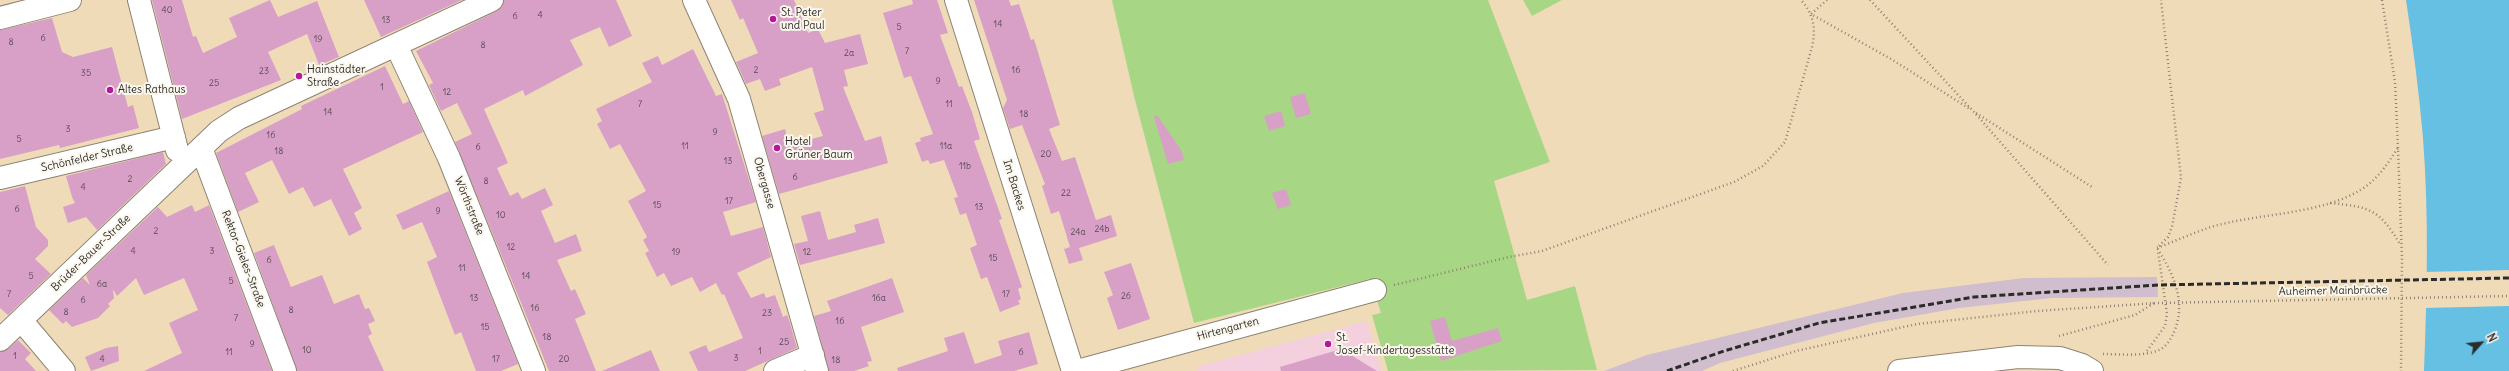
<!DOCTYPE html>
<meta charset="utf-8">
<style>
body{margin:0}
#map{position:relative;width:2509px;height:371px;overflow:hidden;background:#f0dbb9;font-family:Delius,sans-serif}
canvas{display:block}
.north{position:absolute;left:2461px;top:323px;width:40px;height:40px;-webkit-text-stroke:3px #fbf7ec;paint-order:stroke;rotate:63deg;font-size:11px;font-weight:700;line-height:16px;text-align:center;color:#2b2b2b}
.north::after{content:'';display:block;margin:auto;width:14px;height:18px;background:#2b2b2b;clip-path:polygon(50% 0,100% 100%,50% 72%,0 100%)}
</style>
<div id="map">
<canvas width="2509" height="371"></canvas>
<div class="north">N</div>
</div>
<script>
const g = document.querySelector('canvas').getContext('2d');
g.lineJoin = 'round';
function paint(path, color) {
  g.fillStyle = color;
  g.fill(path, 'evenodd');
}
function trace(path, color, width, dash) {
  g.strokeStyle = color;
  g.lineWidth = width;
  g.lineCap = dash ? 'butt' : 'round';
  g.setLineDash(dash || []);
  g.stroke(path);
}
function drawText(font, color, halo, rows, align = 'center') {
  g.font = font + ' Delius,sans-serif';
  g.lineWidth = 4;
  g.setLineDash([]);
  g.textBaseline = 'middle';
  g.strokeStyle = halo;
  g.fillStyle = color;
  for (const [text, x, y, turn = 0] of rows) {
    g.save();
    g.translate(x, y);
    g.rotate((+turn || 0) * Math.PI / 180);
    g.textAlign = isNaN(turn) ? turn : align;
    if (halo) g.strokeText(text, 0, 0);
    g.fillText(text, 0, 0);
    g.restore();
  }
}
paint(new Path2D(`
 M1367,321l15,50h-184l-2,-4z`), '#f4cfdd');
paint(new Path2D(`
 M2157,277l1,20 -106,1 -93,10 -85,15 -154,40 -18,8h-98l43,-16 256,-62 121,-15z`), '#d0bdcd');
paint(new Path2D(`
 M1112,0h376l62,162 -56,19 33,119 48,-14 22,84 -209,1 -16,-56 9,-2 -11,-34 -176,44 -60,-227z
 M1523,0h39l-30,16z`), '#a7d785');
paint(new Path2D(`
 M2406,0h103v371h-85c3,-77 5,-156 -1,-233 -4,-46 -10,-92 -17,-138z`), '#65c0e3');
paint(new Path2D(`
 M2509,270v36l-85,2v-36z`), '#f0dbb9');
paint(new Path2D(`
 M152,0h30l11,37 3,-1 7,17 34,-16 -8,-19 41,-18 8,17 39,-16 22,56 -20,8 -12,-31 -39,18 13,28 -99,39z
 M364,0h98l-81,37z
 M504,0h112l16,36 -23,11 -9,-20 -30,13 13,25 -58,31 -2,-6 -39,19 24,54 -11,5 13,28 8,-4 4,7 23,-11 8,17 -12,6 14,32 21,-9 6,17 -25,9 14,31 4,-2 11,25 -11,5 21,52h-47l-94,-229 17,-8 -15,-31 -16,8 -12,-26 4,-2 -17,-32 81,-40 5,-4z
 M731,0h63l14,33 10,-4 7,14 35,-9 8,30 -24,6 4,16 -5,1 22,54 16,-5 7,27 -109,31 -17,-58 23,-7 4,16 34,-9 -9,-23 10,-3 -12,-43 -33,12 2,6 -16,6 -5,-12 -14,5 -10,-22 22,-9 -15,-35 -3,2z
 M912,0h25l11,33 -8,2 19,52 3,-1 10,26 8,27 -6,2 28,78 -3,1 23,67 -4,2 3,10 -3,2 2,3 -20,8 -13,-35 -6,2 -11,-31 7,-3 -11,-32 -6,2 -6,-17 4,-1 -14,-37 -14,4 -2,-4 -6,2 -7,-19 6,-2 -1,-3 13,-4 -22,-58 -7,2 -21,-65 30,-9z
 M974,0h35l2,6 8,-2 12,36 3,-1 26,86 -11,4 13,32 13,-4 21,63 15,-5 6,21 -38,12 4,12 -14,4 -5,-15 6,-2 -11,-36 -8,3 -9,-28 3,-2 -23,-59 -12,4 -7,-21 4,-8z
 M52,18l10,34 11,5 39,-10 16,60 5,-2 6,23 -79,20 -1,-3 -59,14v-129z
 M693,49l23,47 6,-2 34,108 -33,10 8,24 32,-9 8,30 -34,16 14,25 13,-5 2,5 9,-3 8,22 4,-2 3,8 7,25 -52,23h-47l-9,-19 17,-7 3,7 34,-14 -19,-44 -2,1 -6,-12 -16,9 -8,-15 -21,9 -7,-13 -7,4 -12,-24 4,-2 -6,-11 4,-3 -19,-36 18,-10 -26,-47 -10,5 -13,-25 5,-3 -6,-12 56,-27 -10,-19 16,-7 4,9z
 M385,66l18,38 6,-3 14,31 -80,37 19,39 -8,5 8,16 -13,7 -18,-37 -17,8 -11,-20 -14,7 -17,-34 -27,13 14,29 -21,10 -22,-59 86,-44 -1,-3z
 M1305,93l6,21 -15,4 -6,-21z
 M1281,111l4,15 -16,5 -5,-15z
 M1157,115l24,35 3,10 -16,4 -14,-47z
 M163,152l3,12 -69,66 -11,-13 -18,6 -5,-16 12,-4 -3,-6 -6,-21z
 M25,186l11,41 12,13v6l-13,13 16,15 -43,41 -8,-7v-116z
 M1286,189l5,16 -13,4 -6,-16z
 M449,191l69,173 -17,7h-25l-15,-39 -6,3 -28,-73 10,-5 -15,-35 -19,8 -7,-15z
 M192,205l3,7 14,-7 63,166h-128l38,-18 -13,-30 29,-13 -14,-32 -40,17 -8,-17 -19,18 -4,-7 1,9 -6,6 2,2 -12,12 -26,9 -6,-6 -3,3 -14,-14 34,-32 7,7 -4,-10 72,-68 9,10z
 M820,211l8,29 28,-8 -2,-7 24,-7 7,25 -85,22 -6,-21 14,-3 -7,-25z
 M274,245l17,42 31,-12 12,29 25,-10 6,15 4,-1 6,13 -7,3 4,10 -4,2 16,35h-87l-43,-118z
 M1131,263l19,56 -32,11 -11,-32 6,-3 -9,-23z
 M892,278l12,34 -43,15 11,34 -5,1 2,4 -15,5h-25l-15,-55 17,-5 -4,-10z
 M1445,317l7,24 46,-13 4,13 -61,20 -11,-40z
 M964,332l11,32 27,-9 -4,-14 31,-9 9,32 -24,7h-116l-1,-3 51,-17 -4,-13z
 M18,340l13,13 -6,6 11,12h-36v-19l8,-3z
 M118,346l1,15 -28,10 -6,-14 21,-9z
 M1341,349l36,22h-96l-1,-4z
 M651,350l9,21h-58z`), '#d8a0c6');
const minor = new Path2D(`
 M139,0l38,150
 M694,0l45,99 78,272
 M956,0l117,371
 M0,18l70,-18
 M396,45l53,113 85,213
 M201,148l84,223
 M0,178l174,-41
 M21,320l43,51
 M0,340l219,-209 20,-13 253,-118
 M775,371l38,-16
 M1077,371l298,-81
 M1899,371l119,-14 42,1 22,7 10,6`);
trace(minor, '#8e8372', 24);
trace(new Path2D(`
 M1827,0l-16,14 80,45 79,50
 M1870,0l104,112 134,153
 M2382,0l13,82 3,66 4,110 -1,113
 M1976,113l116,74
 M2330,203c40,4 49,6 70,41
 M2159,246l9,-9 4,-10 9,-49 -20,-178
 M2157,248c18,-7 36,-15 54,-21 47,-14 110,-12 151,-38 17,-11 25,-25 36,-41
 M1394,285l115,-28 33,-6 192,-69 29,-16 22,-24 27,-95c4,-17 2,-33 -11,-47
 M2059,336l76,-21 19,-12
 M2147,351l18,-25 2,-12 -9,-63
 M2103,354c17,0 40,3 56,-4 7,-3 12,-11 15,-18 13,-30 -1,-59 -17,-84
 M1733,371l63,-20 121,-27 120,-13 121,-8`), '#8e8372', 2.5, [1, 3]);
trace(minor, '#fff', 22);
trace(new Path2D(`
 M1667,371l57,-20 95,-28 155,-26 184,-12 351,-7`), '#2b2b2b', 3, [6, 3]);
trace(new Path2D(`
 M2158,303l351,-7`), '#8e8372', 2.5, [1, 3]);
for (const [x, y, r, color] of [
 [773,19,4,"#b5179e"],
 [299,76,4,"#b5179e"],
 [110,90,4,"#b5179e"],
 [777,148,4,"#b5179e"],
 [1328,344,4,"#b5179e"]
]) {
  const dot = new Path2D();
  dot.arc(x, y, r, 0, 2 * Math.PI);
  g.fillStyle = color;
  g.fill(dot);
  trace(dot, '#fbf7ec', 1.5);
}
drawText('9px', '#564852', null, [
 ["40",167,10],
 ["4",540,15],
 ["6",515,16],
 ["13",386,20],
 ["14",998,24],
 ["5",899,27],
 ["6",43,38],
 ["19",318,39],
 ["8",11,42],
 ["8",483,45],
 ["7",907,51],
 ["2a",849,53],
 ["2",756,70],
 ["16",1016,70],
 ["23",264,71],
 ["35",86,73],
 ["9",938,81],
 ["25",214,83],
 ["1",382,87],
 ["12",447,92],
 ["7",640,104],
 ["11",949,104],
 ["14",328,112],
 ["18",1024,114],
 ["3",68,129],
 ["9",715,132],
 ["16",271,135],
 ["5",19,139],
 ["11",685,146],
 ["11a",946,146],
 ["6",478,147],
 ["18",279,151],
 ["20",1046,154],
 ["13",728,161],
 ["11b",965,166],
 ["6",795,177],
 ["2",130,179],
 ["8",486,181],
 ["4",83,187],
 ["22",1066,193],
 ["17",729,201],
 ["15",657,205],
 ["13",979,207],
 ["6",17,209],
 ["9",438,211],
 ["10",501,215],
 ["24b",1102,229],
 ["2",156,231],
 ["24a",1078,232],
 ["12",511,247],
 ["4",133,251],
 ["3",212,251],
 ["19",676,252],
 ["12",807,252],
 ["15",993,258],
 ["6",269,260],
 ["11",462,268],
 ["5",31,276],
 ["14",526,276],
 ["5",231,281],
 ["6a",102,284],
 ["7",9,294],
 ["17",1006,294],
 ["26",1126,296],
 ["13",474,298],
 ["16a",879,298],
 ["6",83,300],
 ["16",535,308],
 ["8",291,310],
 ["8",66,312],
 ["23",767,313],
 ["7",236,318],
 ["16",840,321],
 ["15",485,327],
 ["18",547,337],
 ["25",784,342],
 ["9",252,344],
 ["10",307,350],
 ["1",760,351],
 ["11",229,352],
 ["6",1021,352],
 ["1",15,356],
 ["3",736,358],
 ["4",102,359],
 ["17",496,359],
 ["20",564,359],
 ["18",836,360]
]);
drawText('11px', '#2b2b2b', '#fbf7ec', [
 ["St. Peter",781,13],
 ["und Paul",781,26],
 ["Hainstädter",307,70],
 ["Straße",307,83],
 ["Altes Rathaus",118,90],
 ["Hotel",785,142],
 ["Grüner Baum",785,155],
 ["St.",1336,338],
 ["Josef-Kindertagesstätte",1336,351]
], 'left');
drawText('11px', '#2b2b2b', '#fbf7ec', [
 ["Schönfelder Straße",87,158,-13],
 ["Obergasse",764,183,74],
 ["Im Backes",1014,185,73],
 ["Wörthstraße",469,206,68],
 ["Brüder-Bauer-Straße",91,253,-44],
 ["Rektor-Gieles-Straße",243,259,69],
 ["Auheimer Mainbrücke",2333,291,-1],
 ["Hirtengarten",1228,329,-15]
]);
</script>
